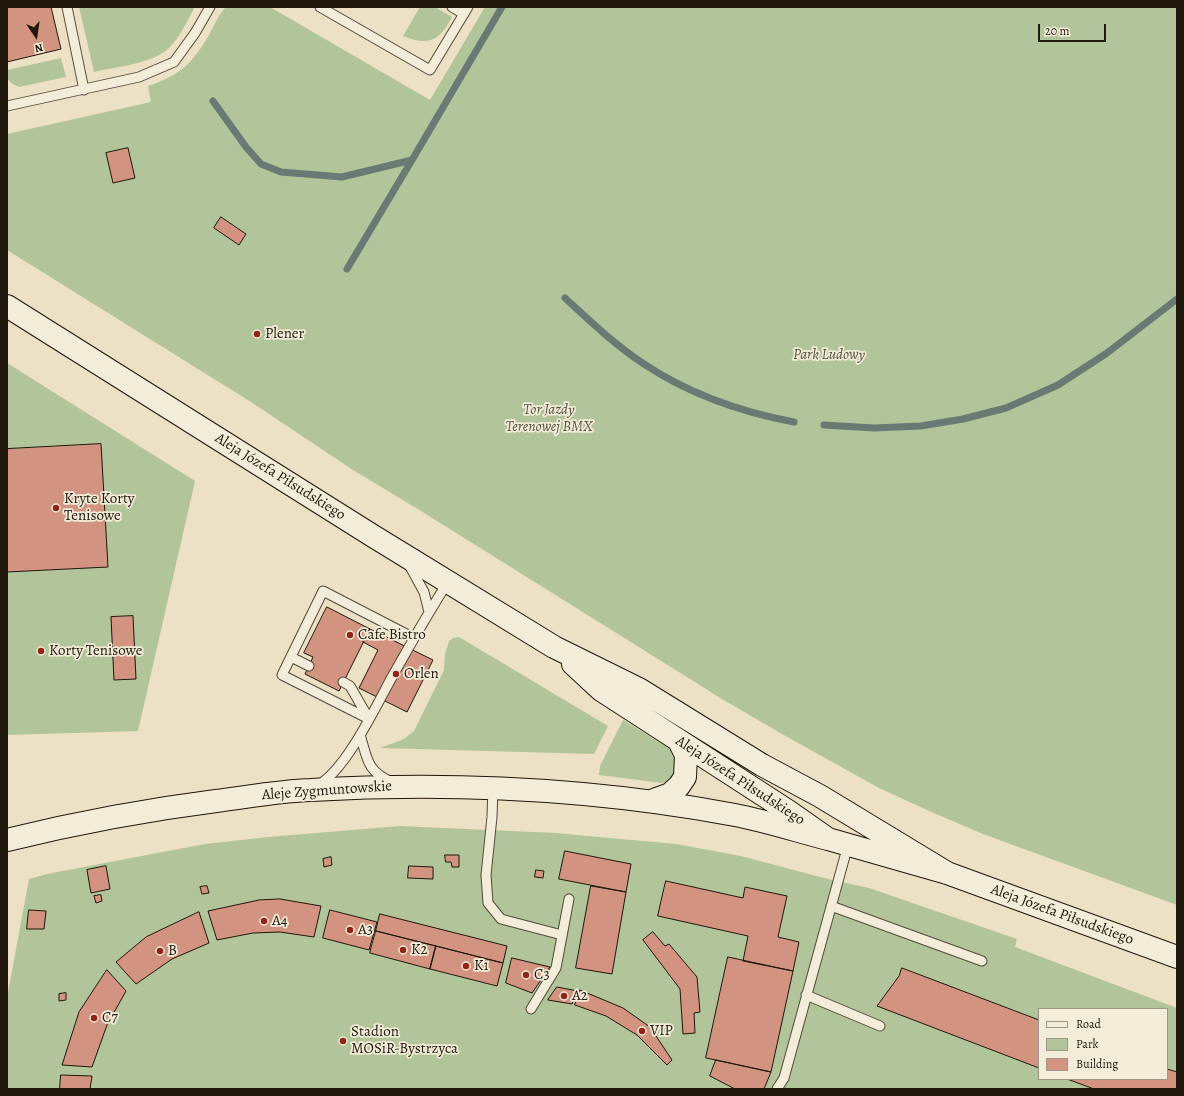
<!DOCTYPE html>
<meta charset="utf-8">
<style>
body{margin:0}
#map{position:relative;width:1184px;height:1096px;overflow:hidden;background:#ece1c4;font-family:Alegreya,serif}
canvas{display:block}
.frame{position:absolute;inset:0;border:8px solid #1f160c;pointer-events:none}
.legend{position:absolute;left:1038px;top:1008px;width:130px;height:72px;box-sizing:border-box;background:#f3ecd9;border:1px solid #9e9687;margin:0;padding:5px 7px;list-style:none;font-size:12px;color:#1f160c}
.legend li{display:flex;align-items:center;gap:8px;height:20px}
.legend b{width:20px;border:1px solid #9e9687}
.north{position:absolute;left:16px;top:16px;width:40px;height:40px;-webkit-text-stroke:3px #f3ecd9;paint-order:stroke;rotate:167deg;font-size:11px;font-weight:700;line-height:16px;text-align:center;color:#1f160c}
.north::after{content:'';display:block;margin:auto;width:14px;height:18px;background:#1f160c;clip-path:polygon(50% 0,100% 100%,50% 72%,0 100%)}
.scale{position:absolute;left:1038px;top:24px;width:68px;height:18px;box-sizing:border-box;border:2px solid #1f160c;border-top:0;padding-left:5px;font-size:12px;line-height:14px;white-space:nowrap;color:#1f160c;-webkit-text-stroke:3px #f3ecd9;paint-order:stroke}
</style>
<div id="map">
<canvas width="1184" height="1096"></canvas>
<div class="frame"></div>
<ul class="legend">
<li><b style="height:5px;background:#f3ecd9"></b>Road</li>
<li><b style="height:11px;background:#b2c499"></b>Park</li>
<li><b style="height:11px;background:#d39381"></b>Building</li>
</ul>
<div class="north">N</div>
<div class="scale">20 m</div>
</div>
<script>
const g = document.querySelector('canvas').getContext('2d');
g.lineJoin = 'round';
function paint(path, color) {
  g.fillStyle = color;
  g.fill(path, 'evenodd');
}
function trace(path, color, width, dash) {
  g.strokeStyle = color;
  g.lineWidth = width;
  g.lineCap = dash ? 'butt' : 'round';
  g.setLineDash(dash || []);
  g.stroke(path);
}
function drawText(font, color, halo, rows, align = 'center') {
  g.font = font + ' Alegreya,serif';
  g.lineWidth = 3.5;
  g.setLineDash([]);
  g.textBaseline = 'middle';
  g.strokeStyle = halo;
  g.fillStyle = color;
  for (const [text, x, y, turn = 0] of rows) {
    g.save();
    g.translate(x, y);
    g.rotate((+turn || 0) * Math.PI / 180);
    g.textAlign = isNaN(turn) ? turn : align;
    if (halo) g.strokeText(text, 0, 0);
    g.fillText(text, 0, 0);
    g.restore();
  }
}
paint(new Path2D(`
 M79,7h116c-8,14 -15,31 -27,42 -17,15 -53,18 -74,23z
 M226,7h44l160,93 55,-93h692v898l-194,-71 -56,-24 -48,-22 -97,-54 -60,-35 -301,-188 -68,-41 -102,-68 -244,-152v-116l144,-32 -3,-16c33,-11 45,-23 62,-53 5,-9 9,-19 16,-26z
 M420,7h15l17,10c-12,23 -23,30 -49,19z
 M61,58l5,19 -47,10 -8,-4 -4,-5v-8z
 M7,363l188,118 -57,250 -131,4z
 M459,637l149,89 -14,28 -214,-6 24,-9 10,-8 30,-61 1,-16 4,-13 4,-3z
 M623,720l49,30 3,5 3,13c-5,8 -7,13 -16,15l-63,-8 1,-9z
 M400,826l155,7 121,11 65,12 83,22 45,10 148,51 -2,8 162,61v81h-1170v-91l22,-119 18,-5 158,-30 63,-7zM1039,1009h128v70h-128z`), '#b2c499');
trace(new Path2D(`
 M213,101l33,46 15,17 20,8 61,5 70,-17 90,-153
 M347,269l65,-109
 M565,298c25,23 50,47 79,66 45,30 97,48 150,58
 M824,425l50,3 47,-2 42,-7 43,-11 52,-23 49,-32 70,-54`), '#687a73', 7);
const building = new Path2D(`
 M7,7h44l10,42 -54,13z
 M128,148l7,30 -22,5 -7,-30z
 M221,217l25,17 -7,11 -25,-17z
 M101,444l7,123 -101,5v-123z
 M327,607l43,22 -31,62 -34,-17 8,-17 -9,-4z
 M133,616l3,63 -22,1 -3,-63z
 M370,629l63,31 -26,52 -48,-24 19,-38 -15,-8z
 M565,851l66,13 -5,28 -67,-13z
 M445,855h14v12h-7l-1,-5h-5z
 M331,857l1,8 -8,2 -1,-8z
 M106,866l4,23 -19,4 -4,-23z
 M409,866l24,1v12l-25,-1z
 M536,870l8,1 -1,7 -8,-1z
 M666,881l77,17 2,-11 42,9 -9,41 21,5 -6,29 -50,-10 5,-25 -90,-20z
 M207,886l2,7 -7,1 -2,-7z
 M591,886l35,6 -14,82 -36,-6z
 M101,895l1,6 -6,2 -2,-7z
 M280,899l41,7 -7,31 -34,-5 -27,1 -36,7 -9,-29 51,-11z
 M29,910l17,1 -2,18h-17z
 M330,910l47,12 -8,28 -46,-12z
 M199,912l10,31 -37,16 -36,25 -20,-22 30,-25z
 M380,914l127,32 -4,17 -127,-32z
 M376,931l60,15 -6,23 -60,-16z
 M653,932l12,14 4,-2 28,33 3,35 -6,1 1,20 -12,1 -3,-45 -37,-49z
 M436,946l67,17 -6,23 -67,-17z
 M728,957l65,14 -22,101 -65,-14z
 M512,958l38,9 -18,26 -26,-10z
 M902,968l137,52v48l-162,-62 22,-30z
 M107,970l19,21 -19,34 -15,42 -30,-2 17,-53z
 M557,987l21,4 -6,13 -24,-4z
 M580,990l43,18 27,19 22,33 -5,5 -30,-30 -31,-19 -31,-11z
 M66,993v7l-7,1v-7z
 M716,1060l55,12 -7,17h-29l-25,-13z
 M1167,1069l10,3v17h-83l-27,-10h100z
 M61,1075l31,1 -2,13h-30z`);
paint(building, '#d39381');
trace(building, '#1f160c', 1);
const lane = new Path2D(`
 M67,7l17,83
 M320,7l110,63 38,-63
 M452,7l12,7
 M7,106l132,-29 35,-15 21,-29 15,-26
 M408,563l16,29 5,20
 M291,657l18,9
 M343,682l7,4 19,33
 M369,719l-87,-44 41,-84 91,47
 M360,735c8,24 6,36 32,47
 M318,785c28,-15 58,-79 74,-108 18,-32 36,-64 56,-95
 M493,788l-1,29 -6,58 2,28 13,16 61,16
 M831,906l151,55
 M806,995l74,31
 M531,1009l25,-41 13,-69
 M777,1089l7,-11 64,-233`);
const secondary = new Path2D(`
 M7,306l366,230 181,111 85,42 123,76 58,31 127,77
 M573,664l28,26 187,121 40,28 119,34 230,84
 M651,801l19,-7 9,-8 6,-9 1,-22 -7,-14
 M7,840c69,-17 138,-30 209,-39 32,-4 63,-10 95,-11 142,-8 284,-1 424,25 31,6 62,16 93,24`);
trace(lane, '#52493a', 11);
trace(secondary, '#1f160c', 24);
trace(lane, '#f3ecd9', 9);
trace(secondary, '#f3ecd9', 22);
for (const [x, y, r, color] of [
 [257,334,4,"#8f2418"],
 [56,508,4,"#8f2418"],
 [350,635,4,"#8f2418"],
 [41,651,4,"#8f2418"],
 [396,674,4,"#8f2418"],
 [264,921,4,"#8f2418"],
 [350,930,4,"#8f2418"],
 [403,950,4,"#8f2418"],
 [160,951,4,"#8f2418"],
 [466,966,4,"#8f2418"],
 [526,975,4,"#8f2418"],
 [564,996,4,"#8f2418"],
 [94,1018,4,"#8f2418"],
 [642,1031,4,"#8f2418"],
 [343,1041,4,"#8f2418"]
]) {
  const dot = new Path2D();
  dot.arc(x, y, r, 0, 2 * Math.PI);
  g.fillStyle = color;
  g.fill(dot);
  trace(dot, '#f3ecd9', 1.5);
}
drawText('15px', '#1f160c', '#f3ecd9', [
 ["Plener",265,334],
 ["Kryte Korty",64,499],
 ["Tenisowe",64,516],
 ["Cafe Bistro",358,635],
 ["Korty Tenisowe",49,651],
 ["Orlen",404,674],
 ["A4",272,921],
 ["A3",358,930],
 ["K2",411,950],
 ["B",168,951],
 ["K1",474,966],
 ["C3",534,975],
 ["A2",572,996],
 ["C7",102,1018],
 ["VIP",650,1031],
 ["Stadion",351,1032],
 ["MOSiR-Bystrzyca",351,1049]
], 'left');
drawText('italic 15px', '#52533d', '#f3ecd9', [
 ["Park Ludowy",829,355],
 ["Tor Jazdy",549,410],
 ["Terenowej BMX",549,427]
]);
drawText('15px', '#1f160c', '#f3ecd9', [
 ["Aleja Józefa Piłsudskiego",280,477,32],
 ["Aleja Józefa Piłsudskiego",740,781,33],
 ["Aleje Zygmuntowskie",327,791,-4],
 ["Aleja Józefa Piłsudskiego",1062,915,20]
]);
</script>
